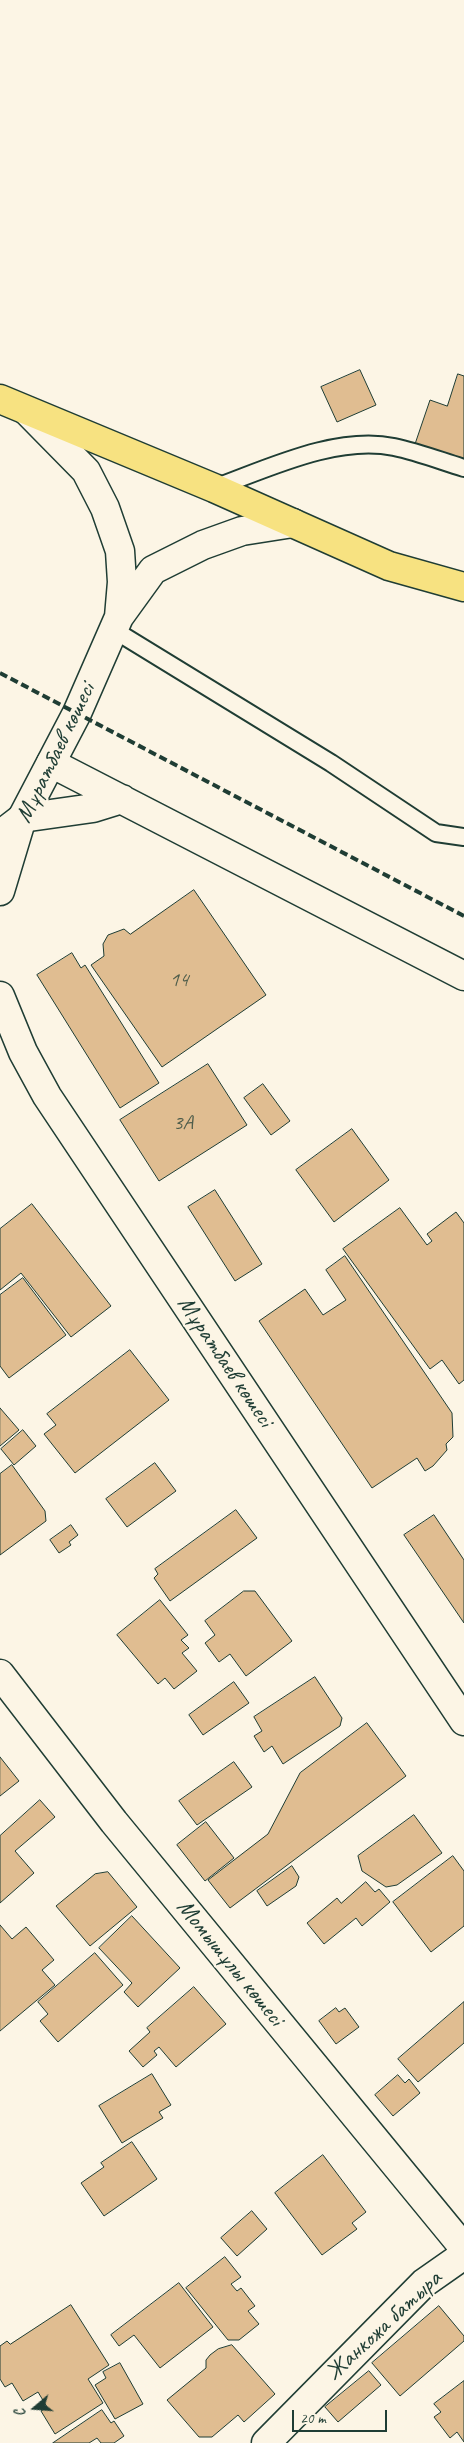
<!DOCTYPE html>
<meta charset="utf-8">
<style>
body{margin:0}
#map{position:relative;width:464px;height:2443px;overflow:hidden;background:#fcf5e5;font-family:Caveat,sans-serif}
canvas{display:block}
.north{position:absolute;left:10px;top:2383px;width:50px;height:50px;-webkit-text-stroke:4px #fcf5e5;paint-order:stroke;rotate:252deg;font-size:14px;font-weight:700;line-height:20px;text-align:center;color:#1f3d34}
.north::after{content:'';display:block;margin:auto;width:18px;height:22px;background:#1f3d34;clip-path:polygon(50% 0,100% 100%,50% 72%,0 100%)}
.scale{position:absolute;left:292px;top:2410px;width:95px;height:22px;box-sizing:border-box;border:2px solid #1f3d34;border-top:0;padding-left:6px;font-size:15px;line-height:18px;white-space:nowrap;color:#1f3d34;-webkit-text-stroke:4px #fcf5e5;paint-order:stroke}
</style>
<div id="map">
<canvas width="464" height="2443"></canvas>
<div class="north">С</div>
<div class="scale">20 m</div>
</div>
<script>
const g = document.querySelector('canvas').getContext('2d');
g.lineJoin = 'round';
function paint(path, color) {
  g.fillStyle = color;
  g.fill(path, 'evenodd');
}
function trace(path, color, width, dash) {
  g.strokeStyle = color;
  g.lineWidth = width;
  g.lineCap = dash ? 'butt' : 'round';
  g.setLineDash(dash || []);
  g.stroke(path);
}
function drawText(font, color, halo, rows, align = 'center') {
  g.font = font + ' Caveat,sans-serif';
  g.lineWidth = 4.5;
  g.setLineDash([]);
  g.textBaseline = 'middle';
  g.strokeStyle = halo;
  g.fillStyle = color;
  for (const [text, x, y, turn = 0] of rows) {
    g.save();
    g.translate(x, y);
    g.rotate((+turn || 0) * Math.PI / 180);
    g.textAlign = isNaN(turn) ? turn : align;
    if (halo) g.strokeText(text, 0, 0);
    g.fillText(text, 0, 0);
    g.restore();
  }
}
const building = new Path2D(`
 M360,370l16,35 -39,17 -16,-35z
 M458,374l6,2v88l-50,-17 16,-47 17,6z
 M194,890l72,105 -104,72 -71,-102 13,-9 -1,-12 5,-9 16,-6 6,5z
 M72,953l9,15 4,-3 74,118 -39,25 -83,-133z
 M208,1064l39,61 -88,56 -39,-61z
 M263,1084l27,37 -19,14 -27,-37z
 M352,1129l37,51 -55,42 -38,-52z
 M215,1190l47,74 -27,17 -47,-74z
 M32,1204l79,102 -40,31 -50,-64 -21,17v-61z
 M400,1208l27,37 5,-4 -5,-7 29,-22 8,11v157l-5,4 -17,-24 -12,9 -87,-120z
 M345,1256l107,157 1,24 -7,7 1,6 -14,16 -8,5 -8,-13 -45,30 -113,-167 46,-32 18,26 23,-15 -20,-30z
 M23,1278l43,57 -57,43 -9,-12v-71z
 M130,1350l39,50 -94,73 -31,-39 12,-9 -9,-11z
 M0,1408l19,22 -19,16z
 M23,1430l13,16 -22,19 -13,-16z
 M155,1463l21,28 -49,36 -21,-28z
 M12,1465l33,46 1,10 -46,34v-81z
 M236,1510l21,28 -87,63 -16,-23 4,-4 -3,-5z
 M434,1515l30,45v63l-60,-88z
 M71,1525l7,10 -9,7 2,3 -12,8 -9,-13z
 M244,1591h11l37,50 -46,35 -16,-22 -11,8 -14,-19 10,-8 -10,-14z
 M160,1600l28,35 -7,5 8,8 -7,5 15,18 -23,18 -9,-11 -7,6 -41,-49z
 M315,1677l27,41 -2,8 -57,38 -11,-18 -8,6 -10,-16 8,-5 -8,-14z
 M234,1682l15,21 -46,32 -14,-20z
 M367,1723l39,53 -176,132 -22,-28 60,-46 32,-61z
 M0,1757l19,24 -19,15z
 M234,1762l18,25 -55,38 -18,-24z
 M40,1800l15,17 -40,34 19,22 -34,30v-67z
 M414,1815l28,38 -45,32 -11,2 -24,-16 -4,-15z
 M206,1822l28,36 -29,23 -28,-36z
 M453,1856l11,15v55l-33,26 -38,-50z
 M292,1866l7,11 -3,9 -29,20 -10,-15z
 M108,1872l29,35 -47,39 -34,-40 39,-32z
 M366,1882l9,10 4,-3 11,13 -28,24 -6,-8 -32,26 -17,-21 30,-25 4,5z
 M132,1916l48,52 -42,39 -14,-15 8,-9 -33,-35z
 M0,1925l12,14 14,-12 28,33 -12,10 13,15 -55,46z
 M95,1953l28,32 -65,57 -18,-21 8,-7 -10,-12z
 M194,1987l32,37 -50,43 -17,-20 -5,4 3,4 -14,12 -14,-16 21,-19 -3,-4z
 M464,2002v41l-46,39 -20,-23z
 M336,2008l3,4 6,-4 14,19 -23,17 -17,-23z
 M152,2074l19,31 -12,7 4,6 -41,25 -23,-37z
 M398,2075l7,8 4,-4 11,14 -27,23 -18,-21z
 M132,2142l25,37 -53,37 -23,-33 23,-16 -3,-4z
 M323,2155l43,57 -14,11 5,6 -35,26 -47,-62z
 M252,2211l15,18 -30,27 -16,-18z
 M225,2257l16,20 -10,7 6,7 4,-3 14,18 -7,5 11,13 -20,16h-11l-42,-52z
 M179,2283l34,44 -53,41 -26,-33 -15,11 -8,-11z
 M71,2305l38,60 -21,14 15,24 -48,31 -14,-23 6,-4 -9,-15 -15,9 -11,-18 -7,4 -5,-8v-33l7,-5 3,3z
 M439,2306l25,30v5l-64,55 -28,-33z
 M232,2345l43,49 -31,28 -6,-7 -26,22h-13l-32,-37 39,-32v-8l4,-5 8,-6z
 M120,2363l23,41 -28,15 -20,-34 11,-7 -3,-6z
 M369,2371l12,14 -43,37 -13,-15z
 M464,2381v61l-7,-10 -7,6 -16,-21 7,-5 -7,-8z
 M102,2410l9,13 3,-2 10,15 -10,7h-13l-4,-5 -8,5h-36z`);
paint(building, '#e0bd91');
trace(building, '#1f3d34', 1);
const lane = new Path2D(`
 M214,488c53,-19 122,-53 180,-41 24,5 47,14 70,21
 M114,630l217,133 105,70 28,4`);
const street = new Path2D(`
 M51,763l413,213
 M0,835l22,-17 71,-10 29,-9
 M0,1674l114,148 350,426
 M266,2443l158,-160 40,-28`);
const secondary = new Path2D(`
 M27,411l59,60 19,37 15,43 2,31 -3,35
 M0,891l22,-73 55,-105 42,-96 34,-47 50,-25 39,-14 51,-8
 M0,996l23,56 24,44 417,625`);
const primary = new Path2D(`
 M0,399l214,89 175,78 75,21`);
trace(lane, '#1f3d34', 20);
trace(street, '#1f3d34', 31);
trace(secondary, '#1f3d34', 31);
trace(primary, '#1f3d34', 31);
trace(lane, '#fcf5e5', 16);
trace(street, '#fcf5e5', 28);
trace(secondary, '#fcf5e5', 28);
trace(primary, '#f7e281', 28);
trace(new Path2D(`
 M0,673l464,243`), '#1f3d34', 4, [8, 4]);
drawText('21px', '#4f5d4b', null, [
 ["14",179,980],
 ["3А",183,1123]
]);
drawText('24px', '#1f3d34', '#fcf5e5', [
 ["Мұратбаев көшесі",56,753,-64],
 ["Мұратбаев көшесі",225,1362,56],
 ["Момышұлы көшесі",230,1963,51],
 ["Жанкожа батыра",384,2326,-43]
]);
</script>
